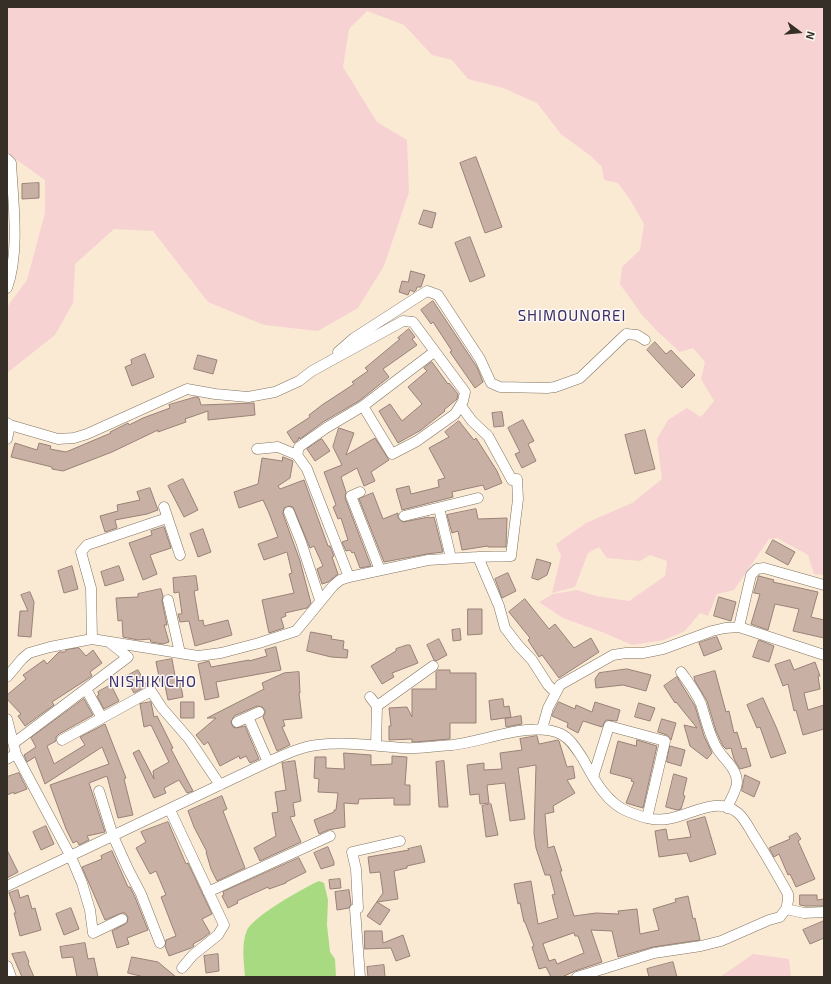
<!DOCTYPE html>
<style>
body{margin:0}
#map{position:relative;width:831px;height:984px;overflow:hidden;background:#faead4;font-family:"Exo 2",sans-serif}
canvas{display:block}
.frame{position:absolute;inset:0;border:8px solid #352f27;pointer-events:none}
.north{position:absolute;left:779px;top:12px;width:40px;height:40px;-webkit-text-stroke:3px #fdf9f5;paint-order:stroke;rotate:106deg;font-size:11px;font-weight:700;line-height:16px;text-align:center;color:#352f27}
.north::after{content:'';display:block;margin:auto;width:14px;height:18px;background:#352f27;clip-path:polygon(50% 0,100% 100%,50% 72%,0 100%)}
</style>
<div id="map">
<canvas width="831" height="984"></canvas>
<div class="frame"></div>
<div class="north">N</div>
</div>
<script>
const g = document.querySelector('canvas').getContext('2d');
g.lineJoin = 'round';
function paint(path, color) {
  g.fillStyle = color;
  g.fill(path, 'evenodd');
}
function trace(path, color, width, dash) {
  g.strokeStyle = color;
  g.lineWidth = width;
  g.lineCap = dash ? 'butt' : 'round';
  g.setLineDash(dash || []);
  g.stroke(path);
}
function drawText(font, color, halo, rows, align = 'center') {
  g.font = font + ' "Exo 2",sans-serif';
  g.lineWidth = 3;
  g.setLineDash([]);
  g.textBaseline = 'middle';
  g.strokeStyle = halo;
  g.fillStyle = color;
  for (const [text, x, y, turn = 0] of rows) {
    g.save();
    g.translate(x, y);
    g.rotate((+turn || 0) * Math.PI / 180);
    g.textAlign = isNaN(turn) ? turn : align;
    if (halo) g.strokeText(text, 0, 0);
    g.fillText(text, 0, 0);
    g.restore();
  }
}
paint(new Path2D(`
 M7,7h817v568l-10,-1 -6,-19 -31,-17 -8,1 -35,51 -17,4 -9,22 -8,-3 -15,18 -21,9 -32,5 -30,-13 -39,-14 -24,-16 14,-8 24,-4 19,6 33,5 36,-25 2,-15 -17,-6 -10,6 -33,-3 -8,-11 -11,6 -13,34 -23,6 9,-37 -5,-12 30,-21 46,-20 30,-24 -5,-40 11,-19 19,-12 14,9 13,-16 -13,-22 4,-17 -12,-14 -13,4 -22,-20 -16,-17 -22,-31 2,-17 18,-17 4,-26 -13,-23 -13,-18 -14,-3 -2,-13 -10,-10 -31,-23 -24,-31 -34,-15 -35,-9 -16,-19 -20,-5 -28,-30 -37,-14 -18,18 -6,38 34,55 30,18 2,52 -25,74 -26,42 -40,23 -54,-6 -56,-23 -55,-71 -39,-2 -39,35 -2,39 -18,32 -48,38v-66l20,-27 18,-67v-33l-38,-27z
 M753,954l36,5 2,18h-71z`), '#f7d2d2');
paint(new Path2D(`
 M319,881l5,2 4,17 -1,25 3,27 5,7 1,18h-91c-1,-15 -4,-33 2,-47 7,-14 56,-42 72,-49z`), '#a7da81');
const building = new Path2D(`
 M476,157l26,70 -17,6 -25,-70z
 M39,183v15l-17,1v-15z
 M424,210l12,3 -4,15 -13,-4z
 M470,237l15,39 -15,6 -15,-39z
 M411,271l14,4 -4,12h-4l-1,3 -2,2 -4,-2 -2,5 -9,-3 3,-11 6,1z
 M433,301l44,66 6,15 -8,6 -25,-36 2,-1 -19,-29 -2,2 -10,-14z
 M409,329l6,8 -3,2 5,6 -34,24 6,8 -30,24 -36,21 -23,17 -1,-2 -1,3 -4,3 -7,-11 23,-15 -1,-2 13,-10 32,-21 -2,-2 16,-11 -3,-3 35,-29 -2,-1z
 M655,342l11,12 5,-4 24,25 -13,13 -35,-38z
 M145,354l9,23 -22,9 -7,-19 7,-3 -1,-4z
 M198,355l19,5 -4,14 -19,-5z
 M432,362l16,22 1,-1 9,11 -1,5 -13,11 1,1 -24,19 -23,13 -19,-32 11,-7 12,17 19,-16 1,-1 -14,-17 19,-16 -3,-3z
 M196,397l3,1 2,7 53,-2 1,12 -47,5v-9l-23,8 1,3 -28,10v-2l-46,22 -49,19 -11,-2v-2l-41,-10 4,-14 22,7 2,-7 12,3 -1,3 16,3 45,-19 -1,-1 18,-9 1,2 14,-7 27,-10 -1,-3z
 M502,412l2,14 -10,1 -2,-14z
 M523,420l11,21 -6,3 8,17 -14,7 -7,-14 5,-2 -12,-24z
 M459,421l15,19 2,-2 21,33 5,12 -17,7 -2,-5 -31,7 1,5 -51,13 -6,-21 13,-3 2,8 28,-7 -1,-7 7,-2 -16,-30 20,-11 -4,-5z
 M339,428l15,5 -8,22 29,-17 14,22 -18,12 4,9 -11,5 -7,-18 -16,9 5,15 -1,6 26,68 -11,2 -6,-16 -2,1 -2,-3 -4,1 -4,-9 6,-2 -7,-22 -3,1 -5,-12 3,-2 -12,-33 18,-7 -9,-18z
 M645,430l10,39 -20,5 -10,-39z
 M322,439l8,12 -15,10 -8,-12z
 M283,457l10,4 -3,17 -12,8 2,3 24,-9 24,66h2l4,10 -2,1 6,17 -10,8 -6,2 -5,-15 6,-3 -9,-20 -4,2 -17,-41 -3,-1 -6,2 -1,6 17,47 11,42 -4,5 -22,5 1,3 -5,2 3,10 -15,5 -7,-33 32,-7 -5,-19 3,-1 -5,-21 -23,8 -6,-16 20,-7 -9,-24 -6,-13 -24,8 -5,-16 24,-8 4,-26 20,3z
 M183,479l15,31 -14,7 -16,-31z
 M150,488l8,22 -11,4 -32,6 2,8 -12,4 -5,-16 18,-5 -1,-6 23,-5 -3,-8z
 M373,493l10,26 15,-6v5l5,4 26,-5 1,1 4,-1 9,35 -16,2 -43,8 -25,-63z
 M476,509l2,10 29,-1 -1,29h-18v-1l-26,4 -4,-19 -6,2 -5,-18z
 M164,527l7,21 -21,7 7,19 -14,6 -14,-37 23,-8 -1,-4z
 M203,529l8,23 -13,5 -8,-23z
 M773,540l22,12 -7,13 -22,-12z
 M537,559l14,4 -4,12 -9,5 -6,-2z
 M72,566l6,23 -14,4 -6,-22z
 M119,566l5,14 -19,6 -4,-14z
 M508,573l8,18 -14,7 -7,-19z
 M196,576l2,14 -4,1 5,30 4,-1 1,6 24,-6 4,15 -37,11 -6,-25 -9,1 -2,-8h4l-3,-22 -5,1 -1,-15z
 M759,576l15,4 -1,2 45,10 -7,25 13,3v18l-31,-7 6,-22 -24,-5 -7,26 -17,-6 9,-30 -6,-1z
 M161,589l2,7 -1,5 5,24h-3l5,17 -6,2 -12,-2 -1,-3 -12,1 -15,-3 -1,-17 -4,1 -2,-23 22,-1v-3z
 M30,592l4,10 -3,35 -13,-1 2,-25h8l-7,-16z
 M719,597l17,5 -5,19 -17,-5z
 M525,599l24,30 6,-5 19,24 17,-10 8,14 -40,26 -17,-23 -3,2 -11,-17 2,-2 -21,-26z
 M468,609h14v25l-14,1z
 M460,629l1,11 -8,1 -1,-11z
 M311,632l21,4 -1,3 13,2 -1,8 5,1 -1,8 -16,-1 -24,-6z
 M717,637l5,12 -18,7 -5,-13z
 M439,639l8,16 -11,6 -2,-1 -7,-15z
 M759,640l15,6 -5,16 -16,-5z
 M407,645h3l8,18 -26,10 2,4 -12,7 -11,-18 25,-15v-2z
 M276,647l5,23 -65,12 3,15 -14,3 -7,-36 11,-3 2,6 38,-7v1l18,-5 -2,-6z
 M79,648l7,8 7,-6 9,13 -12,9 2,4 -40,26 2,3 -29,21 -7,-10 3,-2 -14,-15v-4l19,-16 -3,-4 21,-15 3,4 12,-12h6l1,-2z
 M172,659l4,22 4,-1 3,17 -15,3 -4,-19 -4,1 -4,-20z
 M790,660l4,10 21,-8 5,14h-2l2,13 -16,4 4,17 16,-5v24l-21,6 -7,-25 -2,1 -6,-27 -5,2 -8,-21z
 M627,669l24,6 -5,16 -23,-6 -27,3 -1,-9 4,-6z
 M138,670l9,16 -13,7 -9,-16z
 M438,670h12v3h26v50h-26v16l-35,3h-3v-3l-23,1v-14h2l-2,-18 18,-1 5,10v-28h24v-17z
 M715,671l11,41 3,-1 5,22 3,-1 5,17 4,-1 5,18 -11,3 -6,-10 -3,-11 -5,1 -3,-3 -7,-15 -9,-30 -12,-20 -1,-4z
 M299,672l1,21h-1l3,25 -19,2 2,6 -3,1 8,18 -13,6 -14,-34 2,-4v-3l-3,-3 -5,-1 -23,10 -3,6 2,5 3,1 9,-2 14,33 -9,4 -4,-7 -6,3 -1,-3 -19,10 -12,-24 -4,3 -8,-10 20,-17h-9l57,-29 -2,-6 22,-10z
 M677,677l18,29 9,30 8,17 -5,6 -17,-13 -6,-21 13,3 -21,-26 -1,1 -11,-17z
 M111,685l8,16 -15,8 -7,-13 2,-1 -1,-3z
 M763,698l14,31 9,24 -15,5 -11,-31 -3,1 -10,-23z
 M84,699l9,16 -34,19 -3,3v4l-9,5 7,18 31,-19 -5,-8 25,-13 21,54 -2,1 9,36 -15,3 -11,-42 -18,7 16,49 -18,4 2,4 -10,5 -2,-4 -4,2 -7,-14 -16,-44 59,-21 -7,-17 -57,37 -10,-27 -8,5 -3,-7 12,-8 -5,-9z
 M503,699l1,8 5,-1 2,11 -20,3 -2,-19z
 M151,702l3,15 3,-1 16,32 -2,1 22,42 -6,2 -8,-13 -15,8 2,5 -12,5 -21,-45 6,-3 15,29 -1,-8 16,-9 -18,-37 -7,2 -4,-23z
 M181,702h13v16h-13z
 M559,702l16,7 1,-4 16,7 3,-10 25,8 -3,11 -11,-1 -4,7 -19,-6 -5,12 -11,-6 1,-4 -16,-7z
 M639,703l16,5 -5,13 -15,-4z
 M521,716l1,8 -16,3 -1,-8z
 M662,719l14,4 -5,17 -4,-5 -9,-3z
 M537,736l2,8 19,-4 1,1 8,26 6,-1 2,12 -8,2 8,13 -22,13 1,6 -9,2 3,34 6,-2 8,25h-2l14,45 22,-3 23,1 -1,-3 19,-2 3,25 19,-4 -6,-21 23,-7 -1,-3 13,-3 5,23 2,-1 5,22 -47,7 -35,10 -6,-26 -21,-1 11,32 -27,9 -13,6h-11l-5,-10 -7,2 -7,-22 2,-1 -9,-24h-1l-4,-19 -2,1 -4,-20 17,-3 7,43 20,-6 -6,-23 3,-1 -5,-19h-5l-9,-27 -2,-15 2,-68 -18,3 7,51 -15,2 -5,-38 -18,2 2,18 -9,1 -1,-10 -9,1 -3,-30 17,-2v7l18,-1 -2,-16 22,-3 -2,-11zM574,933l1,3h3l6,17 -27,11 -2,-5 -6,2 -6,-17z
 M637,740l20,6 -14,62 -17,-5 8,-21 -3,-1 1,-2 -22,-6 8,-32 18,5z
 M670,746l15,4 -4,16 -14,-4z
 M344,753l27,2v10l21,-1v-8l15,1 -2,28h5v20h-16v-7l-35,1 -1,5 -14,-1 1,24 -17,3 -9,4 -5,-14 20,-8v-2h2l2,-17 -20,-1 1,-13 -5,-1 1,-21h11v11l18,1z
 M295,761l6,40 -8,2 2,13 -5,1 11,25 -41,19 -6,-13 22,-12 -4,-23 6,-1 -3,-20 11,-2 -4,-27z
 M444,761l4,46h-9l-3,-45z
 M19,773l8,16 -13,5v-2l-7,3v-18z
 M674,774l13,4 -4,17 2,1 -4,13 -4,1 -11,-3z
 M745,775l15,7 -6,15 -12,-6z
 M222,796l5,13 -4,2 22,57 -28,13 -6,-12 -5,-17h1l-13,-25 -6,-16z
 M491,804l7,31 -12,2 -4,-31z
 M705,817l11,37 -26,8 -3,-9 -28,4 -4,-26 11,-2 2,11 23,-3 -4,-15z
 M168,822l18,42 2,-1 24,51 -10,5 8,14 -8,6 -9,5 1,2 -3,2 -22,8 -4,-10 1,-6 10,-4 -15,-39 5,-2 -10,-24 -6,3 -14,-26 10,-6 -5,-10z
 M46,826l8,18 -13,6 -8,-18z
 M797,833l4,6 -3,2 17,38 -19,8 -6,-13 -2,1 -9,-21 -5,3 -5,-9 21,-9 -1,-2z
 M421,846l4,16 -18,4v2l-13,3 4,28 -21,3 13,8 -10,15 -13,-9 16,-23 -3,-21 -10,1 -2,-16 41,-7 -1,-1z
 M328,847l6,15v3l-13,4 -7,-16z
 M7,850l11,22 -11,6z
 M112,851l16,36h2l5,10 13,33 -21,8 2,6 -12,4 -5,-17 15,-8 1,-6 -3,-4h-3l-17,7 -23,-53 20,-8 -1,-3z
 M299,858l7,14 -20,10v1l-17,6 -1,-2 -31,14 1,2 -10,5 -6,-12 2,-1 -1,-3z
 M340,879l1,9 -11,1 -1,-9z
 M18,890l2,8 8,-3 4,14 3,-1 6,22 -21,6 -6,-23h2l-7,-20z
 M349,890l2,14 -2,4 -12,2 -2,-18z
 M800,895h17v5l7,-1v7h-19l-5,-1z
 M71,908l8,21 -15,6 -8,-21z
 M824,921v17l-14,6 -7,-14z
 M365,931h17l1,12 20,-8 7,21 -14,5 -5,-13 -26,1z
 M85,943l3,16 6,-1 4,19h-21l-4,-20 -11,1 -2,-11z
 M25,952l4,10 -1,1 6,14h-12l-10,-23z
 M218,954l1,17 -13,2 -2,-17z
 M132,957l26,5 18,15h-32l-16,-4z
 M673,962l4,15h-28l-2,-8z
 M384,965l1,12h-17l-1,-10z`);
paint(building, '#c9b0a4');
trace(building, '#998177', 1);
const minor = new Path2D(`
 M7,159l4,4c2,38 9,89 -4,125
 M338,352l16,-14 73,-47 11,4 42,64 11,24 9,4 47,1 8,-1 25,-9 46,-44 11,1 8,5
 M461,406l11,15 16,15 24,44 5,-1 1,20 -7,57c-11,1 -22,0 -33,1
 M7,423l3,2 48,14 16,-1 13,-4 100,-45 28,5 33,3 27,-5 24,-11 13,-10 91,-50 10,1 52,70 -2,9 -8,13 -38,27 -25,13 -29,-48
 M7,439l3,-14
 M257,449l21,-2 19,8 10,14 42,108
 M297,455l2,-8 27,-19 37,-22 71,-54
 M360,492l-9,4 29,74
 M164,507l16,48
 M439,508l12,50
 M289,512l12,30 19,58
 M404,516l74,-18
 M168,600l12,53
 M739,627l85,28
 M92,639l-1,-51 -10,-36 6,-7 80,-27
 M681,672c7,10 15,20 20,32 5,15 8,32 17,46 6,9 19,19 19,32 0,8 -7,18 -10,26
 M7,677l15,-18 7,-6 21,-6 42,-8 106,17 23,-3 38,-10 37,-12 37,-45 7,-6 9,-3 79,-17 50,-3 21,49 6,22 13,17 14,15 16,25 7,7
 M86,689l16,29
 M370,697l7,9 -1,39
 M377,706l56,-40
 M248,717l20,45
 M7,719l9,35 55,103 11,26 8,27 3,23 29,-14
 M237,722l22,-10
 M542,729l6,-21 12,-23 53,-30 13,-2h17l20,-4 49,-18 13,-3 14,-1 12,-52 6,-6 7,-1 60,17
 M62,740l89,-49 11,17 27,31 31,46
 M14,743l114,-86 -19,-15
 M7,759l9,-5
 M593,777l16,-51 56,15 -18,77
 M99,791l14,45 15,33 13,25 19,49
 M170,810l54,115 -6,10 -25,20 -11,13
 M7,886l261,-124c16,-7 32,-15 49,-17 28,-4 58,1 86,3 16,1 34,-2 49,-3 30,-3 82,-25 109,-11 10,5 16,16 22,25 11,20 23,44 46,53 13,5 24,9 38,7 23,-3 49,-24 71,-6 7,6 11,15 16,23 12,19 23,38 34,58v7l-2,8 -6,8 -11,3 -48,21 -20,5 -47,7 -77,24
 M208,892l122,-56
 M786,909l18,4 20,-1
 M7,966l4,11
 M360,977l-5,-68 3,-1 -2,-39 -4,-17 48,-11`);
trace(minor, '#81735f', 11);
trace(minor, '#fff', 10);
g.letterSpacing = '1px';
drawText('15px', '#3c306c', '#fdf9f5', [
 ["SHIMOUNOREI",572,316],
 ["NISHIKICHO",153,682]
]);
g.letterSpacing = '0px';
</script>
